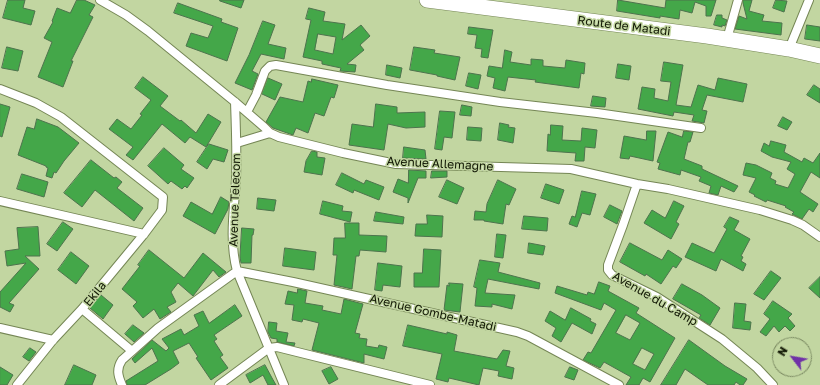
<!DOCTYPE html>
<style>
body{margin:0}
#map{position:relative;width:820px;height:385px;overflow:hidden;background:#c2d6a1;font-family:"Golos Text",sans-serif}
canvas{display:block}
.north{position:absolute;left:772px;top:337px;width:40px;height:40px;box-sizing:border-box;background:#c2d6a1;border:1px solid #7b8a62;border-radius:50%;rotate:301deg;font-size:11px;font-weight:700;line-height:16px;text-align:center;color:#111704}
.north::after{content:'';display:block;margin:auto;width:14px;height:18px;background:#6f31a7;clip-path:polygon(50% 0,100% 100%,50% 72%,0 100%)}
</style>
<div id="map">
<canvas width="820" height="385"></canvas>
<div class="north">N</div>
</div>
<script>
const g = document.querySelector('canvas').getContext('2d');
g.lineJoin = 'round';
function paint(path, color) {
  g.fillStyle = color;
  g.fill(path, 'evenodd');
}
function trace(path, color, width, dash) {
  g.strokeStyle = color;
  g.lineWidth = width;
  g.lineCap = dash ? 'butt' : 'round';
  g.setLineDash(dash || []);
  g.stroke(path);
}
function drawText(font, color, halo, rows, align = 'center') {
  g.font = font + ' "Golos Text",sans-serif';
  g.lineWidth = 3;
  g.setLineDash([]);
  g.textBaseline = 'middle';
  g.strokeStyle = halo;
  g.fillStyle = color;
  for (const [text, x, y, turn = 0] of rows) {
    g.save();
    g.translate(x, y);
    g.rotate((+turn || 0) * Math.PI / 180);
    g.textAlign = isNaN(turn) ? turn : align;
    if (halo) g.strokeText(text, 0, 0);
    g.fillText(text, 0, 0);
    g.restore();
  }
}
const building = new Path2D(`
 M8,0h17l-2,8 12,3 -4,14 -28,-7z
 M77,0h7l11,5 -6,10 4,2 -22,44h2l-10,26 -25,-10 14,-35 -8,-4 9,-16 -1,-1 5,-13 13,5z
 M220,0h24l-3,8 -21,-7z
 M618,0l47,8 1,-8h50l-5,16h-5v-10l-11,-4 -3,11 -12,-3 -1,9 -19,-3v2l-43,-7z
 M743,0h9l-3,11 15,4 -2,6 20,2 -1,12 -46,-6 4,-13 8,3 -4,-16z
 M776,0l11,1 -3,11 -11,-4z
 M178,3l44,16 -1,3 17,6 -11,33 -41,-15 5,-13 17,5 5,-12 -39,-13z
 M309,8l16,4 -2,9 22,3 -3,16 19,-15 9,11 -10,9 4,5 -17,14 9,1 -1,7 -15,-1 1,-3 -19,-4v-3l-19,-4 8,-37 -5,-1zM318,34l18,3 -3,17 -18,-4z
 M717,15h5v3l5,2 -2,6 -3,-1v2l-8,-2z
 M263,21l12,4 -7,19 18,4 -2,11 -23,-5 -9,17 6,3 -6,16 -17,-7 14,-28z
 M807,25l13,2v14l-15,-2z
 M469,27l24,3 -5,28 -7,-1 1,-8 -7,-1 2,-13 -9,-1z
 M7,47l16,4 -5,20 -16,-3z
 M414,47l21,3 -1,3 26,4 -5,23 -18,-4v-1l-27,-5z
 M505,50l7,2 -2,10 21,3v-6l12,1v6l22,2 1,-8 19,3 -1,11 -3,-1 -2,15 -44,-6 1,-2 -28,-3 -3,14 -12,-3 2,-10 -8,-2 2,-10 13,2z
 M664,62l19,3 -7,40 15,2 7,-22 17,5 3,-12 29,6 -4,18 -36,-7 -5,15 5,1 -3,12 -12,-2 2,-6 -20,-3 -1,4 -35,-7 4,-22 13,2 -1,9 14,3 3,-19 -10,-1z
 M618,64l13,2 -2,14 -13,-2z
 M387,65l15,3 -2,10 -14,-3z
 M469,73l12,2 -3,14 -12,-3z
 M143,77l25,19 -8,10 20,15 1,-1 15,13 12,-19 13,8 -15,25 -16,-10 -5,6 -23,-19 -29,36 -7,-5 7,-8 -24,-18 8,-10 14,10 11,-14 -2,-1 11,-14 -16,-12z
 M268,78l14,6 -7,16 -13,-6z
 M312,79l26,6 -4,13 -3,-1 -7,19 -9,-3 -7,20 -12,-5 -3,7 -20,-7 -7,-6 14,-25 23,5 5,-21 3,1z
 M814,85l6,4v14l-13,-8z
 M593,96l13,2 -1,9 -14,-1z
 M0,104l10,3 -8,30 -2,-1z
 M376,104l21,3v6l28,-1v15l-19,1 -18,-4 -4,26 -35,-5 3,-21 21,3z
 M462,105l10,2 -1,9 -11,-1z
 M440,111l15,1 -3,26 -8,-1 -2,13 -7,-1z
 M783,117l9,5 -5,8 -9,-4z
 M37,119l21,8 21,16 -15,18 -8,12 -2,-1 -2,6 -6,-2 2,-8 -2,-1v-1l-28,-11 9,-28 7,2z
 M500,123l9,2 -1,2 7,1 -2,15 -15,-3z
 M551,125l12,1 -1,14 19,1 1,-13 15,2 -2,18 -10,-1 -1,14h-9l1,-8 -29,-2 1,-17 2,1z
 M468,127l14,1 -1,13 -14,-1z
 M647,131h9l-3,30 -23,-5 -1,3 -9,-1 4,-22 22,4z
 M684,131l9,1 -3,10h-2l-4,17 18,7v3l36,17 -4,6 -13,-6 -3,9 -9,-2 2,-7 -12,-5 2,-4 -20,-7 -1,5 -22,-6 2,-6 -3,-1 11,-30 14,5z
 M771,141l15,4 -2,7 18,10 2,-4 9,5 7,-10v25l-9,-6 -11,20 18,12 -5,8 -4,-3 -7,10 -10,-5 2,-2 -9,-5 1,-1 -19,-6 -1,2 -12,-6 1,-1 -6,-3 7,-14 -13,-3 3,-12 10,2 16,8 -2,5 6,3 -1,3 13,4 7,-14 -8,-5 4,-7 -19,-5 -11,-6 3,-8 5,3z
 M209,144l19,6 -4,12 -11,-3 -6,10 -10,-7z
 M404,147l21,3 1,9 -23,-1z
 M164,148l20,17 -3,4 13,9 -7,10 -2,-2 -3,3 -11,-8 -3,3 -20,-18z
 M312,151l5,1v5l8,1 -3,17 -18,-3 2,-11z
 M91,160l23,18 2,-1 6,5 -5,6 26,20 -9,13 -39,-31 -13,17 -18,-14z
 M409,170l17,1v7h-8l-10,25v-5l-15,-6 5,-13 10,4z
 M432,171h15v6l-16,1z
 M342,173l22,11 2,-4 18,7 -5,13 -25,-10 -1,3 -17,-8z
 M22,174l26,8 -4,15 -27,-8z
 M447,180l17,8 -7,16 -18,-7z
 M498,180l18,9 -7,16 -3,-1 -3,20 -19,-3v-1h-10l1,-9 11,1 1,-8z
 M546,184l18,6 -5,14 -18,-6z
 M582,191l14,3 -6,21 -8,-2 -5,14 -8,-3 3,-8 3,1z
 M221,197l8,5 -1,7 -13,25 -32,-18 8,-14 21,12z
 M258,198l18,2 -2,11 -17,-2z
 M323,201l20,5 -1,5 10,1 -2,10 -30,-8z
 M674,201l10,5 -8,16 3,2 -8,15 -27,-16 8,-13 13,8z
 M610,205l12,6 -5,13 -13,-7z
 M376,212l28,5 -1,7 -29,-3z
 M427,215l16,1 -1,21 -27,-1 1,-12h11z
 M524,216l24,2 -1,13 -25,-2z
 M730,217l9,4 -5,9 16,9 -9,17 2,1 -2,4 5,3 -3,7 -22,-12 -5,12 -31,-14 7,-14 22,10 13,-24 -3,-2z
 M63,222l10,7 -16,22 -10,-7z
 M345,223h14v12l28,1 -1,16 -26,-2 -1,6h-3l-4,33 -18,-4 3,-30h-4l1,-17h11z
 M38,227l2,29h-15l14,13 -30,34 5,2 -4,7 -10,-5v-15l26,-29 -19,3 -2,-15 14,-2 -2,-21z
 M242,228l12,1 -1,6h-1l-1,28h-10l-1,-6z
 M497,234l9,1 -3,23 -8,-1z
 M529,243l16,3 -2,9 -15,-2z
 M630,243l32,17 6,-10 14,9 -6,9 -3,-2 -12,18 -15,-10 -1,2 -25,-14z
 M285,248l31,4 -2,18 -31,-4z
 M424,249l17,1 -2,37h-25v-14h8z
 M149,250l35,28 19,-25 23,19 -7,5 -6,-7 -20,26 -15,-13 -7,9 5,10 -9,5 4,5 -11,7 -6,-10 -11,9 -10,-12 4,-4 -15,-13 18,-23 -2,-1z
 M71,252l18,14 -13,18 -18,-14z
 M480,260l20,3 -2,9 42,11 -1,6 -51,-10 -3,14 30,2 -3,14 -20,-5v3l-17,-1 2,-18 -3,-1z
 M378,263l24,3 -2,21 -17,-2 -1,6 -7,-1z
 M771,271l10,7 -17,22 -10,-6z
 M820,277v21l-11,-10z
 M599,282l11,4 -2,5 31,17 -3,5 39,25 -25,44 -7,-4 -4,7h-13l5,-8 -27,-15 -4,6 -17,-8 5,-8 3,1 25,-43 -12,-7 -3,7 -46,-17 2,-7 30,9 1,-3 6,2zM626,315l14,8 -10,17 -14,-7zM642,348l12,6 -9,16 -12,-6z
 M449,283l14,1 -3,28 -16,-2 3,-25 2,1z
 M682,284l20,11 18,13 -10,17 -11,-7 2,-3 -28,-16z
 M298,289l9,2 -2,12 18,3 -1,4 19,4 3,-15 19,5 -8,29 5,1 -1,4 8,1 -1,7 12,2 1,-3 8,2 -3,12 -20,-5v9l-52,-13 7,-27 -16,-4 -1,3 -10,-2 2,-15 -9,-1 3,-13 9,2z
 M101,295l12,10 -10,14 -13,-11z
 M773,301l19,13 -4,4 7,8 -5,5 -5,-5 -6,6 -5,-6 -8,10 -6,-4 10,-13 -6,-5z
 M735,303l11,1 -2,17 7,1 -1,8 -17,-2z
 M235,305l7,11 -28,19 3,4 -3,2 9,14 -3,2 8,11 -17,12 -15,-22 2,-1 -9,-14 -16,8 6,12 -8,6 -26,16h-18l-1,-4 32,-20 -6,-13 -17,15 -3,-4 20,-19 14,11 3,-3 -7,-9 19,-10 3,6 15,-9 -5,-11 9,-4 6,12z
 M571,308l20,11 -1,2 6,3 -4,10 -20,-11 -11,19 -9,-6 4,-8 -11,-7 5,-10 15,9z
 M269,322l8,1 -1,8 12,2 -2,9 9,1 -1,3 -17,-4v-3l-6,-1 -3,-6z
 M133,325l11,8 -10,9 -9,-8z
 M408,325l39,9v-2l10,3 -3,16 43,8 6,-9 7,1 -4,15 8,2 -2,11 -14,-3 1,-5 -16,-3 -4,17 -30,-7 -1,4 -12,-3 6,-25 -39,-8z
 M689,340l36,26 22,13 -4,6h-3l-4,-3 -2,3h-26l-23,-16 -9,16h-15z
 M30,348l6,4 -7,9 -6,-4z
 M74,365l22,10 -4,10h-27z
 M265,365l7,13 4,7h-8l-5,-10 -13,8 -4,-8z
 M0,367l13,8 -6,10h-7z
 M331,367l7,12 -9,5 -7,-13z
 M570,367l8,3 -4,10 -9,-3z`);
paint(building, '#44a749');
trace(building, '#4d734d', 1);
const street = new Path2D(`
 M100,0l26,15 22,16 87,71 29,25 6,6 9,4 64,16 53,11 175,5 66,15 31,5 92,21 32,10 11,5 17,12
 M727,39l11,-39
 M789,49l20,-49
 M0,89l36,14 25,14 102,80 -1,13 -18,24 -62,75 -29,31 -36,45
 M235,102c1,26 2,51 1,77 -2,31 -7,62 1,92l47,114
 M247,112l9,-17 9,-24 5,-5 6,-1 111,20 113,17 97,11 104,15
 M237,143l33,-10
 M637,184l-14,41 -15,40v5l4,5 45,22 65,42 35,29 16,17
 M0,201l144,33
 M82,309l50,42
 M0,328l53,12
 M122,385c-4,-9 -6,-16 0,-25l36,-32 79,-57 56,11 224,50 11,4 91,49
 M219,385l50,-37 8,-1 153,38`);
const highway = new Path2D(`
 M427,0l280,36 82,13 31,7`);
trace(street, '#758655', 10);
trace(highway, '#758655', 16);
trace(street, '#fff', 8);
trace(highway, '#fff', 15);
drawText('12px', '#111704', '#c2d6a1', [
 ["Route de Matadi",624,26,7],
 ["Avenue Allemagne",440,164,3],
 ["Avenue Telecom",235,200,-88],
 ["Ekila",95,294,-51],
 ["Avenue du Camp",655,299,30],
 ["Avenue Gombe-Matadi",433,313,13]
]);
</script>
